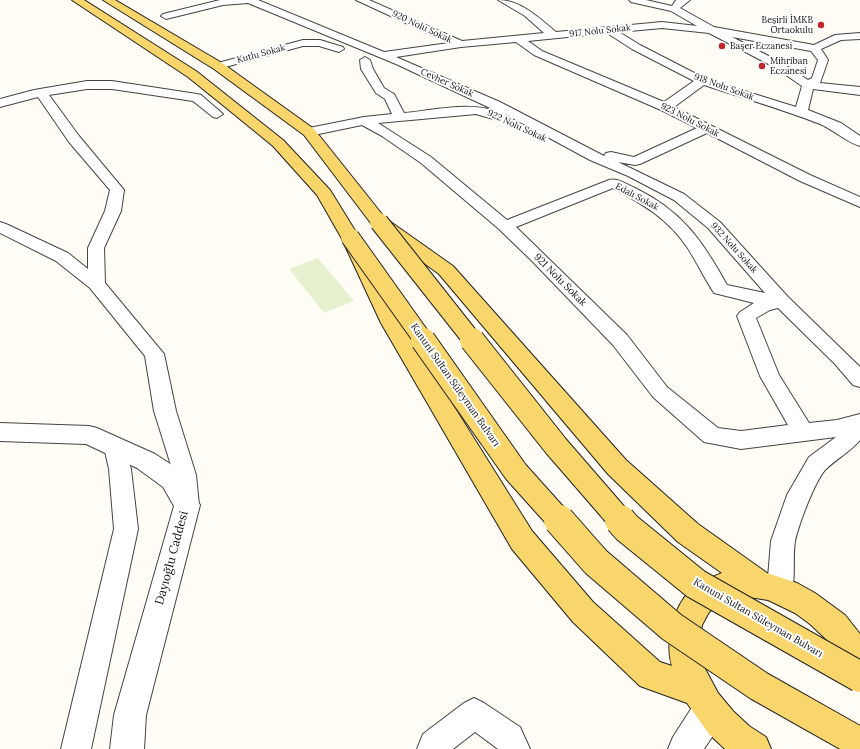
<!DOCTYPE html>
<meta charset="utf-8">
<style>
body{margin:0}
canvas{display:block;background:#fffdf5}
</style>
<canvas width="860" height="749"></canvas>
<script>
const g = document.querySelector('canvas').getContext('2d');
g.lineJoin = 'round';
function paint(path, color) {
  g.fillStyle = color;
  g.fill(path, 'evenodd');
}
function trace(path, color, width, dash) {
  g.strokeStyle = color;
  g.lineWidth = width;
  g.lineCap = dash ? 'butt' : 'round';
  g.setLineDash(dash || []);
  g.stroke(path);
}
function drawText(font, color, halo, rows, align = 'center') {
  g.font = font + ' Lora,serif';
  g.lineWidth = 4;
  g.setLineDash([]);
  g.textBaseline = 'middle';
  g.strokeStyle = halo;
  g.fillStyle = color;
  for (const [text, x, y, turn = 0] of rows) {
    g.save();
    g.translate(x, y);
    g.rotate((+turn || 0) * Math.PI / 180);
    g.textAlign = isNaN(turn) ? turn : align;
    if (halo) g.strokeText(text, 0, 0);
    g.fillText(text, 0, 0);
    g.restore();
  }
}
paint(new Path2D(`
 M318,258l36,43 -30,12 -35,-44z`), '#e6f2cf');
const minor = new Path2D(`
 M220,0h38l126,52 65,-9 -93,-43h13l93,41 82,-8 -19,-17 -27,-16c23,0 41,18 58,32l106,-10 35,4 -26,-15 -40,-9 -2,-2h17l26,6 4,-6h14l-10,8 34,19 100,18 21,-10 25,-2v6l-19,1 -20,9 7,11 -8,23 40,4v8l-47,-6 -5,21 33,13 19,13v10c-14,-4 -26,-16 -40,-22 -38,-15 -77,-26 -116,-39l-30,22 136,68 50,22v10l-60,-26 -93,-48 -67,31 -5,1 -17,-3 66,32 36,28 68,75 72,70v20l-7,-2 -18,-21 -57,-56 -8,2 -14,8 23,57 30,48 28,-3 23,-6v26c-10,12 -24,19 -35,30 -11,13 -26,54 -30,71 -3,19 2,40 -6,58l-9,4 -9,-4 -4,-9 4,-49 16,-46 22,-38 27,-20 -95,12 -37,-7 -51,-45 -40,-52 -80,-83 -34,-33 -78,-66 -39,-27 -20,-11 -53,11 -7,-4 7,-4 55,-11 28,-3 -7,-15 -9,-6 -15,-24 -1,-9 5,-3 5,3 3,9 11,19 10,6 10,19c32,-3 69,-13 99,1l-107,-50 -148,-61 -25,2 -57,14 -5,-3 2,-2zM662,28l47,5 65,34 28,19 -6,21 -90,-28 -66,-34 -21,-13zM607,33l25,16 62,32 -30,21 -122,-51 -14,-10zM732,37l79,14 7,9 -6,18 -4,2 -26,-17zM516,42l18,13 127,55 36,18 -63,29 -23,-5 -5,1 -2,3 -104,-54 -104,-45 65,-10zM476,114l24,7 4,-1 2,-3 -1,-3 85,46 38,16 46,24 34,28 57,65 -38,-8c-25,-45 -45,-74 -92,-97 -9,-4 -17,-10 -26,-8l-102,40 -76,-63 -53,-34zM613,188c30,16 55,31 74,59 10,15 17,31 27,46l40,10 -14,9 -3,4 23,60 28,49 -47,6 -23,-3 -51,-41 -40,-52 -111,-108z
 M303,40h17l23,7 1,2 -5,3 -20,-6h-16l-85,23 -6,-3 2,-2z
 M87,81h25l85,13 4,1 22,19 -6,4 -4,-1 -20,-16 -81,-12h-25l-38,6 30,41 45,54 -3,21 -17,37 1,35 59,71 12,57 20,64 3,30 -4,7 -8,3 -8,-3 -4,-7 -1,-30 -20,-64 -9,-55 -55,-68 -34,-27 -56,-28v-11l6,2 62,29 20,16v-21l17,-37 5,-21 -41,-48 -31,-45 -38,10v-8l34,-9z
 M115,438l8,3 8,28 7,60 -47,220h-30l53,-220 -5,-60 -5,-22 3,-6z
 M474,698l10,5 36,24 10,22h-32l-23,-17 -22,17h-36l6,-15 41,-31z`);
const tertiary = new Path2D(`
 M0,423l89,3 8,2 58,26 26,17 19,34 -54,210 -2,34h-34l4,-34 60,-209 -11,-19 -26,-19 -51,-24 -86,-3z
 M710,694l12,4 4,12 -4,12 -18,27h-36l5,-12 25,-39z`);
const primary = new Path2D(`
 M72,0h12l112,71 87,69 47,50 29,47 42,85 131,209 61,71 67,60 12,4c-7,-22 1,-59 18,-75 9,-9 20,-13 32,-18l-44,-31 -70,-68 -169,-200 -66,-48 -69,-91 -90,-66 -111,-69h12l107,63 92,66 71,89 68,48 173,194 72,64 69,49 30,10 18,10 30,22 15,19v45l-11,-5 -22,-34 -17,-16 -15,-11 -27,-13 -19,-3 -18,1 -8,2 -14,12 -7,13 -3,17 3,21 16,30 15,18 16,15 17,11 5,12h-46l-16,-15 -22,-31 -47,-17 -67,-64 -61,-73 -131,-226 -40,-86 -24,-42 -44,-49 -49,-40 -36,-29z`);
trace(minor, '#444', 2);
trace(tertiary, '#444', 2);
trace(primary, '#222', 2);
paint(minor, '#fff');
paint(tertiary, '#fff');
paint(primary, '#f9d66b');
const primaryBridgeFar2 = new Path2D(`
 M379,222l94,119
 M350,237l74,104`);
const primaryBridgeFar1 = new Path2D(`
 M423,340l93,132 44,49
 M472,340l84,106 65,75`);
const primaryBridge = new Path2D(`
 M559,520l37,42 76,65 87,59 101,57
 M620,520l7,8 69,56 164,93`);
trace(primaryBridgeFar2, '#222', 20, []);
trace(primaryBridgeFar1, '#222', 26, []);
trace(primaryBridge, '#222', 32, []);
trace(primaryBridgeFar2, '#f9d66b', 18);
trace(primaryBridgeFar1, '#f9d66b', 24);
trace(primaryBridge, '#f9d66b', 30);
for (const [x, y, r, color] of [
 [821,25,4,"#c4262e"],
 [722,46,4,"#c4262e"],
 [762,66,4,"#c4262e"]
]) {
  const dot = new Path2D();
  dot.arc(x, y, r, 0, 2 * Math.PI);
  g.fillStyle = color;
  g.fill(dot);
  trace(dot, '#fff', 1.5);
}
drawText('9px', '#111', '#fff', [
 ["Beşirli İMKB",813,20,"right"],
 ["Ortaokulu",813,30,"right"],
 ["Başer Eczanesi",730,46],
 ["Mihriban",770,61],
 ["Eczanesi",770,71]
], 'left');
drawText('9px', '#111', '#fff', [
 ["920 Nolu Sokak",422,27,25],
 ["917 Nolu Sokak",600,31,-6],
 ["Kutlu Sokak",261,54,-15],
 ["Cevher Sokak",447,83,24],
 ["918 Nolu Sokak",724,87,20],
 ["923 Nolu Sokak",690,120,27],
 ["922 Nolu Sokak",517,126,25],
 ["Edalı Sokak",637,197,28],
 ["932 Nolu Sokak",734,248,48]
]);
drawText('10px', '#111', '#fff', [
 ["921 Nolu Sokak",560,280,45],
 ["Kanuni Sultan Süleyman Bulvarı",455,385,55],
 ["Kanuni Sultan Süleyman Bulvarı",758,618,30]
]);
drawText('12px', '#111', '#fff', [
 ["Dayıoğlu Caddesi",172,558,-75]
]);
</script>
